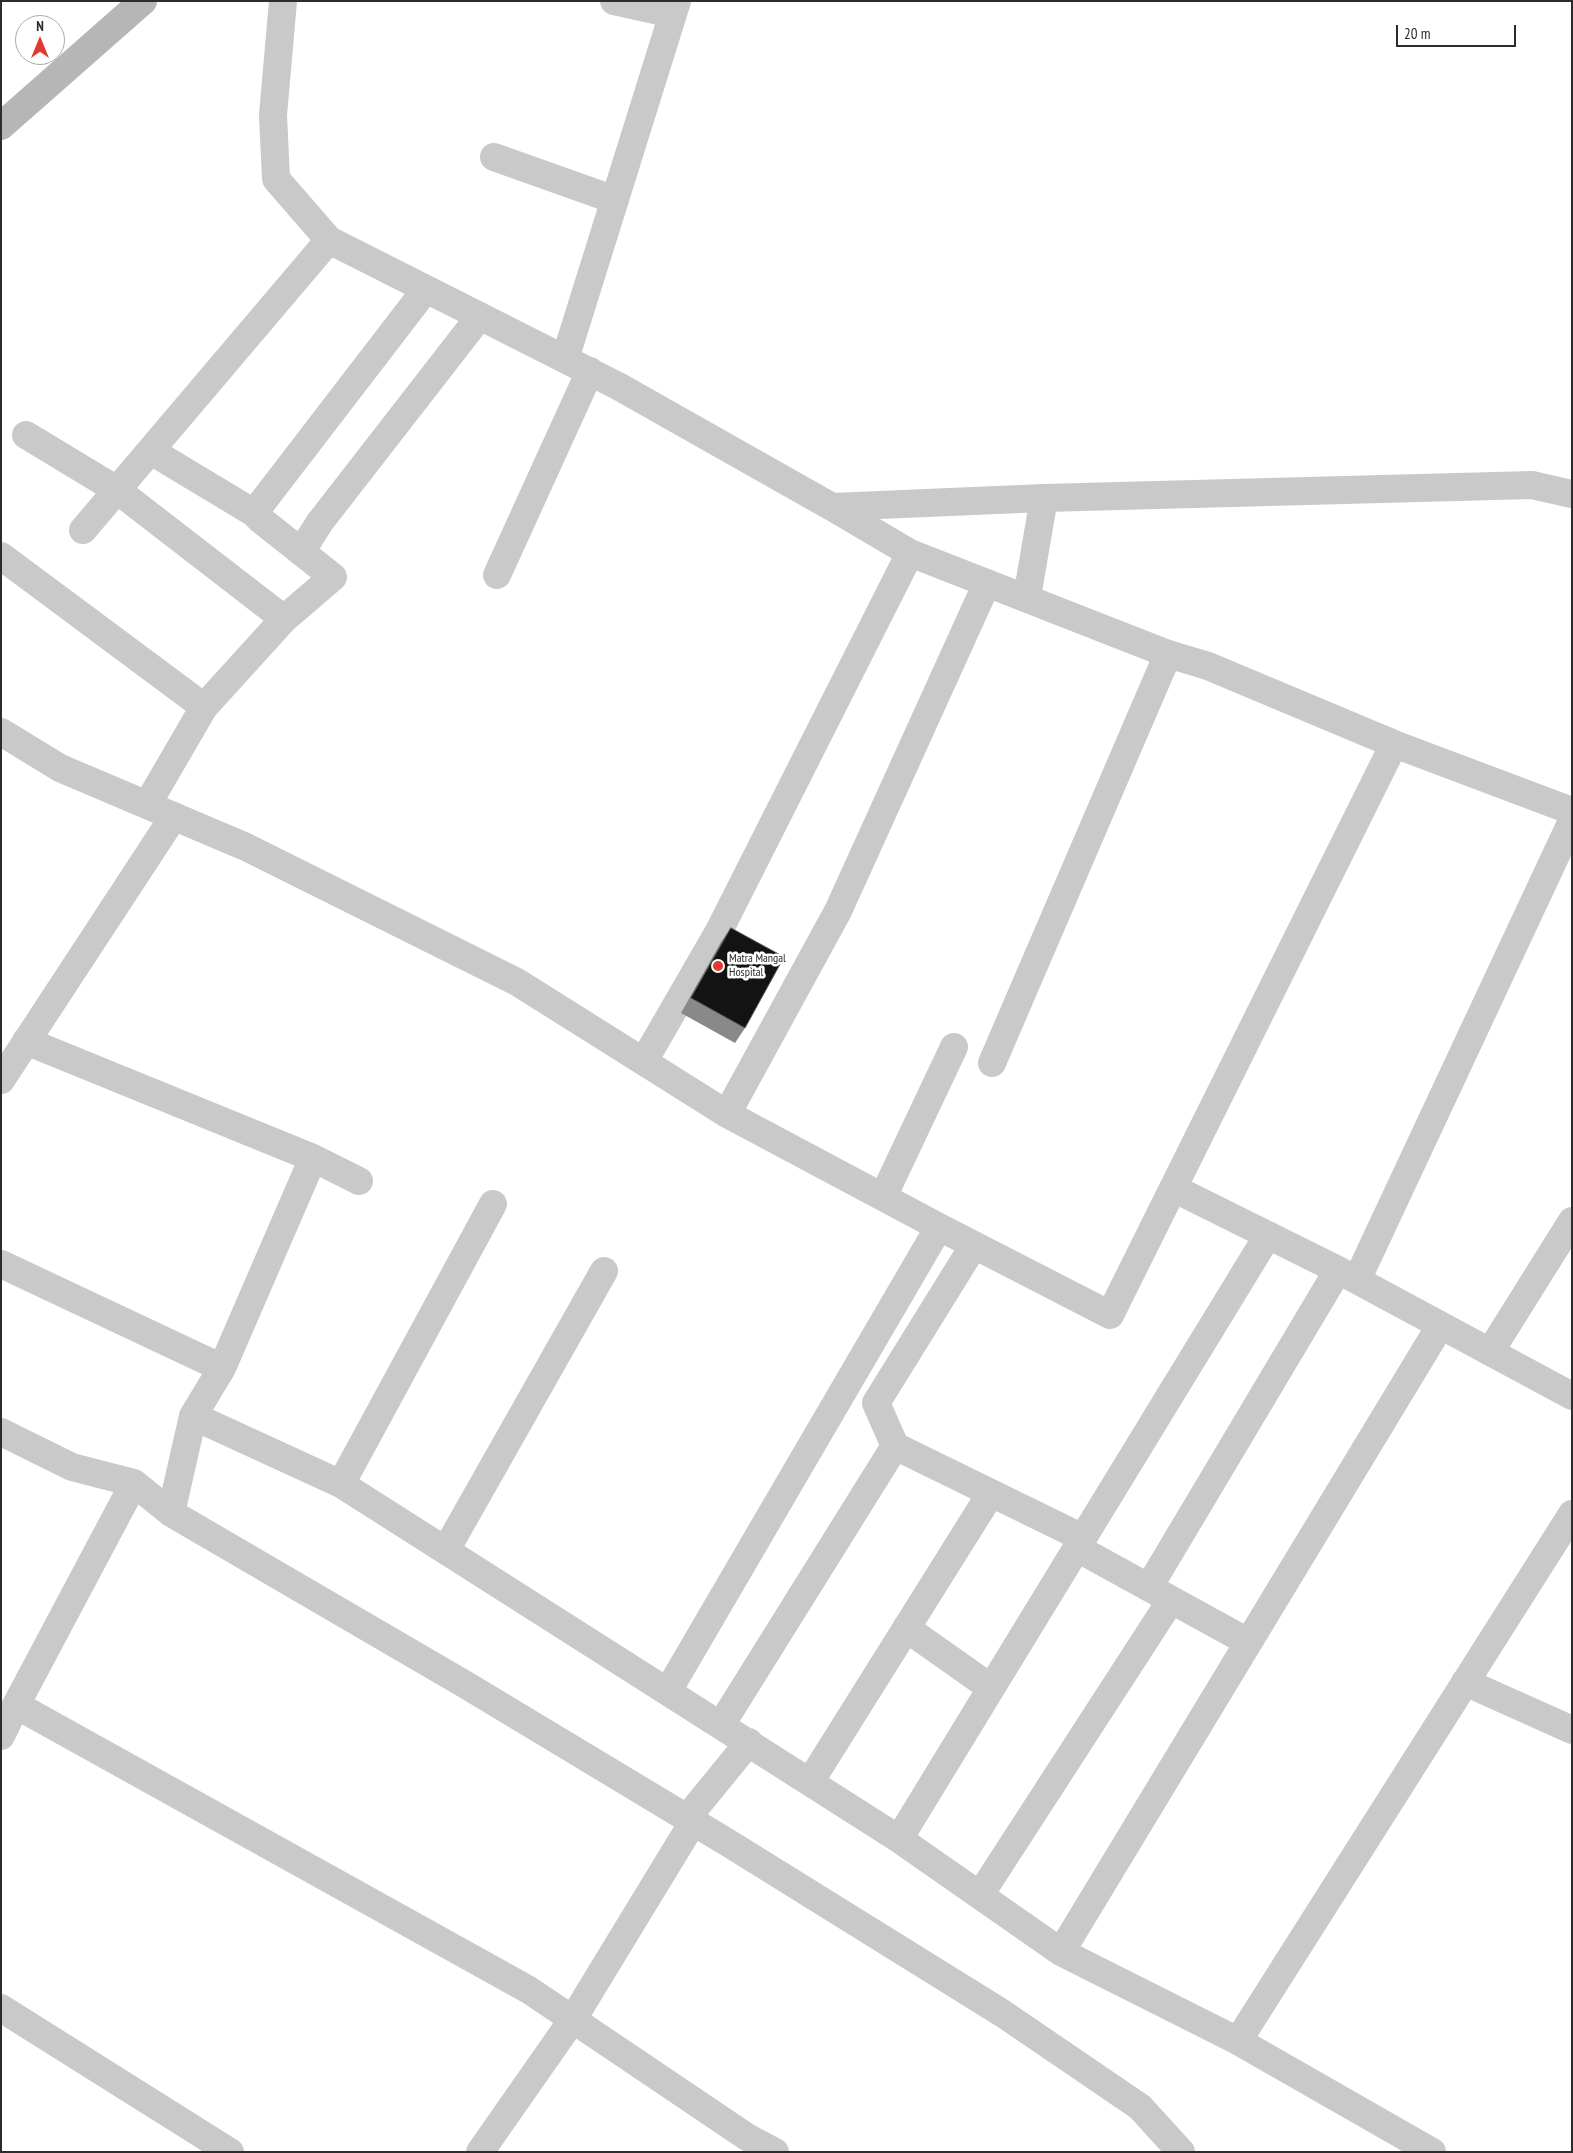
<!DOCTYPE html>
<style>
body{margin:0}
#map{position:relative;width:1573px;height:2153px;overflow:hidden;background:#fff;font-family:"PT Sans Narrow",sans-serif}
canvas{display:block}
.frame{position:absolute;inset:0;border:2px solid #2c2c2c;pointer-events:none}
.north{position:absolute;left:15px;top:15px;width:50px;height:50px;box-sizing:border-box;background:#fff;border:1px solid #ababab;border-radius:50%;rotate:0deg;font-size:14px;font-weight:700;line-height:20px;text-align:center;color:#2c2c2c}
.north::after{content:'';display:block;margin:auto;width:18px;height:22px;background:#e1392f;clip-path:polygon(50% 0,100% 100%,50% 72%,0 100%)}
.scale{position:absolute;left:1396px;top:25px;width:120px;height:22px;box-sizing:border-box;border:2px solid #2c2c2c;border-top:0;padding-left:6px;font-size:15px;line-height:18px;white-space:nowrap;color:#2c2c2c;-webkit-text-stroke:4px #fff;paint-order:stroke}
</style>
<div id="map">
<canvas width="1573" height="2153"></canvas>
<div class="frame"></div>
<div class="north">N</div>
<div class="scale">20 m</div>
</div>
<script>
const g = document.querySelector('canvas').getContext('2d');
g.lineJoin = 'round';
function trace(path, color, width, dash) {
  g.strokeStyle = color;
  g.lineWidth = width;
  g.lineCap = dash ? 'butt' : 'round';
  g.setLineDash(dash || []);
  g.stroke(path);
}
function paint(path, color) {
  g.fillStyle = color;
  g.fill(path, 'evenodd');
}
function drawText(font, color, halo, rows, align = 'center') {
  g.font = font + ' "PT Sans Narrow",sans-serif';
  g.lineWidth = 5;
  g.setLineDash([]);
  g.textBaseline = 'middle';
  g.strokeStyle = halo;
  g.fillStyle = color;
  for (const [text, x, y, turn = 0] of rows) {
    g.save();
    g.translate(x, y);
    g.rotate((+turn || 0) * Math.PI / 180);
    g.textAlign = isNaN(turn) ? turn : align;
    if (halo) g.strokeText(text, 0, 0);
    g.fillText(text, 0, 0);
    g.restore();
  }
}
trace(new Path2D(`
 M283,1l-10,114 3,64 53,61 289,146 214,121 212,-9 488,-13 40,9
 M614,1l59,13
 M494,157l121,43
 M565,359l112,-358
 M26,435l91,55 167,129
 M832,507l78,46 258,101 40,12 186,78 178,67
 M254,513l172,-224
 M83,530l246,-290
 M301,552l19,-30 160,-206
 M1,556l203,151
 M497,575l93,-204
 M1027,597l17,-99
 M1,732l59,36 186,79 271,135 210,132 212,113 171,88 284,-571
 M147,805l57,-98 80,-88 49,-42 -72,-57 -7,-7 -103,-62
 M26,1041l287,117 46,23
 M644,1061l75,-130 191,-378
 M992,1063l176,-409
 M1,1080l173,-264
 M727,1114l111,-203 149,-328
 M313,1158l-91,210 -29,48 148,68 558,355 162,113 177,89 194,111
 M1173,1188l165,82 234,126
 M883,1197l71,-150
 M1,1264l221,104
 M1357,1280l215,-459
 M1490,1352l82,-131
 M1,1432l71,35 62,16 37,30 295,172 264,159 272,169 138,94 41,45
 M895,1446l188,92
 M341,1484l152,-280
 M171,1513l22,-97
 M1077,1548l171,94
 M446,1550l158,-279
 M1149,1587l189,-317
 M906,1628l85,60
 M1465,1682l107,48
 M668,1691l271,-464
 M16,1705l513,285 218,147 28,15
 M721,1725l174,-279 -19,-43 98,-158
 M1,1736l15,-31 118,-222
 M810,1782l181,-289
 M687,1818l62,-76
 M899,1839l369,-604
 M980,1895l191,-295
 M1061,1952l379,-626
 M1,2008l229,144
 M1238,2041l334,-527
 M480,2152l93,-133 120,-197`), '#c9c9c9', 28);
trace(new Path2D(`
 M1,126l142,-125`), '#b6b6b6', 28);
paint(new Path2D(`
 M731,928l14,100 -10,15 -54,-30 40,-71z`), '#898989');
const building = new Path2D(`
 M731,928l53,29 -39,71 -54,-30z`);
paint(building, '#131313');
trace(building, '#5a5a5a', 1);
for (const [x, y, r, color] of [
 [718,966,6,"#e1392f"]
]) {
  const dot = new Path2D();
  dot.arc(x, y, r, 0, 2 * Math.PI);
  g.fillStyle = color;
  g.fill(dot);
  trace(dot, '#fff', 2);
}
drawText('12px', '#2c2c2c', '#fff', [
 ["Matra Mangal",729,959],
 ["Hospital",729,973]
], 'left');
</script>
